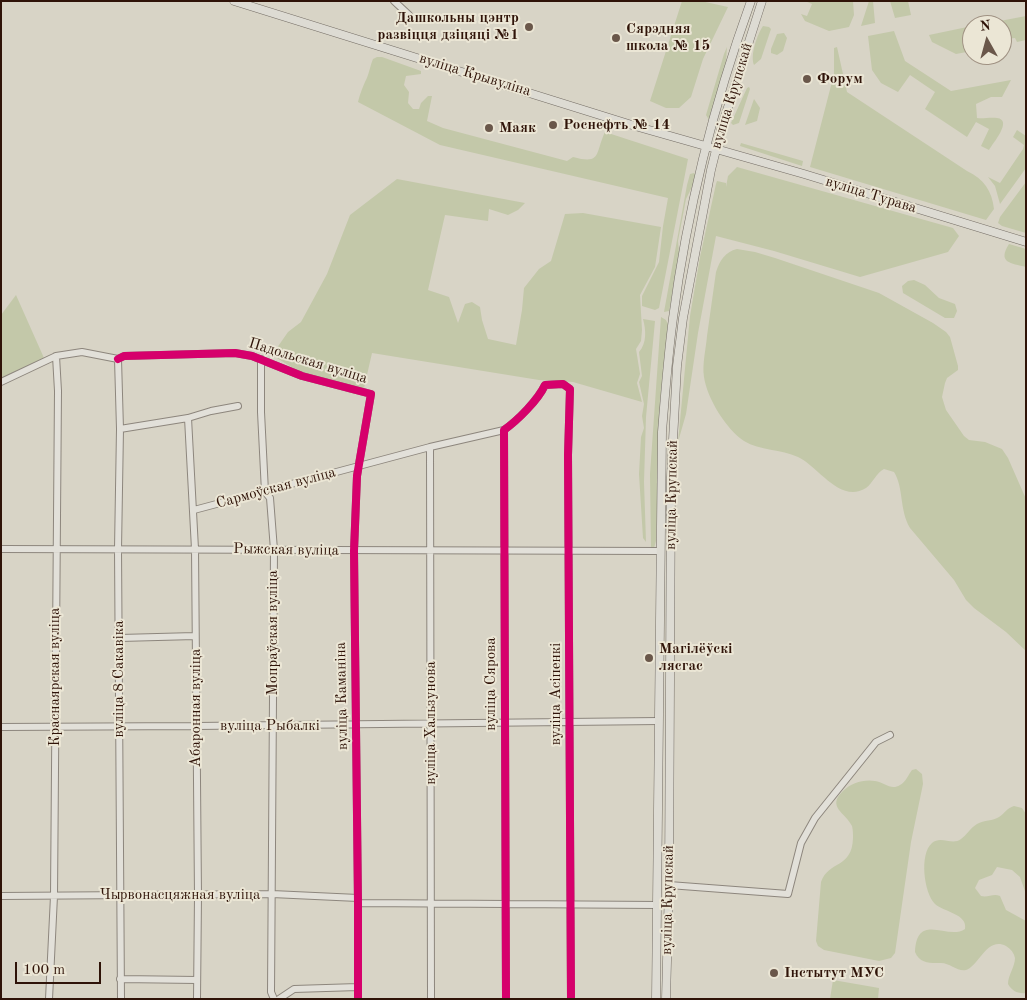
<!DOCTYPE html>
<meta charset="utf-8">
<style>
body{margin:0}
#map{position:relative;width:1027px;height:1000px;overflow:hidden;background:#d8d4c6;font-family:"Old Standard TT",serif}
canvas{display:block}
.frame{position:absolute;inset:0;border:2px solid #2f1308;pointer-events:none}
.north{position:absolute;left:962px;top:15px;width:50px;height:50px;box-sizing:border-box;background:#ebe6d5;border:1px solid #a09283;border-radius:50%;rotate:353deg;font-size:14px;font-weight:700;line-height:20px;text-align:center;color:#2f1308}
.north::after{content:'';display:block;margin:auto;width:18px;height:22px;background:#6a574a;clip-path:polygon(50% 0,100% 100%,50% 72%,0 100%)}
.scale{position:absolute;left:15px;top:962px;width:86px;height:22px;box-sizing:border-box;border:2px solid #2f1308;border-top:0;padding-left:6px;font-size:15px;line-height:18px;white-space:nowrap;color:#2f1308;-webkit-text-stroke:4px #ebe6d5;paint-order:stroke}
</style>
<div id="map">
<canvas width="1027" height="1000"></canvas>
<div class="frame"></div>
<div class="north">N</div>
<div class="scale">100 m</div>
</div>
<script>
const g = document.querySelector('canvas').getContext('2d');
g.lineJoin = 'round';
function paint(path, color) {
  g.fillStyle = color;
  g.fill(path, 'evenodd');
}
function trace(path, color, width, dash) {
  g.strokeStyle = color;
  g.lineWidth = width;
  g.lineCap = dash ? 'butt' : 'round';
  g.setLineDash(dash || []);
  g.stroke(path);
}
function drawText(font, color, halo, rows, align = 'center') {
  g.font = font + ' "Old Standard TT",serif';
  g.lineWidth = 4;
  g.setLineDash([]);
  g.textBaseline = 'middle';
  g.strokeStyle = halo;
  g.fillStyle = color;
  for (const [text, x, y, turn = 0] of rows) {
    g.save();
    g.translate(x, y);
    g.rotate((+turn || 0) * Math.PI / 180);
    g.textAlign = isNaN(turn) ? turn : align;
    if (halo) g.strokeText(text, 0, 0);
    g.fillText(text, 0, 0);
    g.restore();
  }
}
paint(new Path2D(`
 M682,1h19l27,6 -25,52 -12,38 -12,11h-13l-16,-7z
 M805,1h48l1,14 -5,12 -20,4 -24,-10 -4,-7 6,2 5,-12z
 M869,1h4l2,22 -14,3z
 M890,1h18l3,14 -16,3z
 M1026,16v24l-9,2 -2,-4 -9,1 -1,5 -3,1v-20h-23z
 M763,26l6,1 2,2 -10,30 -7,6c-4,-10 3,-30 9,-39z
 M972,26v25l-16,3 -24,-12 -3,-7z
 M894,31l11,30 46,30 60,-11 -9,17h-11l-15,7 1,14c6,1 13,-1 20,0 16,2 -4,25 -8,32l-8,-4 8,-17 -13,-7 -9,15 -42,-28 10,-17 -25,-17 -12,17 -17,-9 -9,-13 -4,-34z
 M784,33l3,5 -4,13 -6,4 -6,-2v-4l6,-15z
 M727,47l-1,16 -17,57 -3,-5 18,-61z
 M837,47l10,45 120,79c17,8 25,20 27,38l-8,11 -176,-53 24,-93v-26z
 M377,57h5l39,14v3l-15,2 -2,9 5,7 -1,11 5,6h6l2,-6 7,-7h4l-5,25 16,7 124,33 6,-4c29,8 22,-4 32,-25l83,27 -29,149 -4,2 -13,-4v-10l17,-34 4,-36 5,-28 -228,-53 -82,-43c2,-8 4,-13 7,-20 4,-7 5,-16 8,-23z
 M749,87l1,2 -11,34 -6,2 -2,-2 16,-35z
 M754,99l6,9 -3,13 -12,4z
 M1017,130l9,6v32l-26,36 -5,-18 -7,-9 12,6 23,-34 1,-4 -11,-8z
 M741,143l62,18 -1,5 -62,-20z
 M737,167l216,61 6,8 -11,16 -88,25 -86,-26 -58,-15 -18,97 -12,81 -8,28 12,-126 10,-59 16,-73 1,-3 9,2v4l2,-11z
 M694,173l1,1v7l-9,18 -8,42 1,11 -9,55 -1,4 -5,1 23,-127 3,-11z
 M397,179l128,24 -7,7 -10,5 -19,-6 -1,12 -43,-6 -17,75 21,7 9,26 7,-19 7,-2 8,5 2,13 6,19 28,6 6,-35 2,-22 15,-19 12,-8 14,-47 18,-1 78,14 -6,40 -15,28 2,35 -1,11 -5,8 4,25 -3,9 5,19 -69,-20 -34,-2 -167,-27 -8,35 -55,-10 -37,-23 16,-23 13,-10 26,-48 23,-59z
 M1026,182v51l-24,-7 -4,-3 2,-6z
 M1009,244l17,5v18c-15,-4 -29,-4 -17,-23z
 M737,249l18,3 20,6 104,35 54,30 13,9 4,5 8,29v4l-11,8 -2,5 -3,14 4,13 18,26 5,4 16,2 17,7 6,9 18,41v152l-20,-19 -32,-24 -8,-8 -12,-20 -44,-52c-11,-19 -6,-40 -16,-56l-10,-3c-8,4 -11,14 -18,19 -26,16 -47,-21 -68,-31 -17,-8 -38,-6 -54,-16 -18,-12 -37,-43 -40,-64 -2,-13 2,-28 3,-41 3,-21 6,-43 9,-64 4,-12 9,-20 21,-23z
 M914,280l11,5 14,13 16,6 2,7 -3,7h-9l-42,-25 -1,-7 6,-5z
 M16,295l28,63 -43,20v-63z
 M661,317l5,3 2,4 -8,78 -4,139 -2,7h-3l-1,-74z
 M643,319l12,2 -9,96 -2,65 2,60 -3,-4 -4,-64 2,-37 3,-9 -2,-12 2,-12 -5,-22 3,-6 -3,-24c8,-9 7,-22 4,-33z
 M916,769l6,5 1,10 -12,58 -16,111 -4,5 -12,3 -55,-11 -6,-4 -2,-5 5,-59c8,-22 31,-13 32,-44 0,-4 0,-8 -1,-12 -6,-13 -26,-19 -9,-35 8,-8 21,-12 32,-10 9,1 16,10 25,4 6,-3 8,-10 12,-15z
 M1014,806l8,2 4,6v80l-6,-17 -8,-7 -15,-3 -5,8 -13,5 -4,8 6,8c7,2 12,-3 19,0l6,14 20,11v72c-8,1 -14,-2 -18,-9 0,-9 7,-17 7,-26 -1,-5 -4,-9 -9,-12 -19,-10 -27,20 -40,24 -8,2 -16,-7 -25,-7 -11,0 -21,1 -26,-11 2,-41 33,-11 50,-23 3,-15 -21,-17 -30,-25 -11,-11 -16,-50 -3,-61 9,-8 20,3 29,-4 6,-4 9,-11 16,-15 7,-4 16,-3 22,-7 6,-4 8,-9 15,-11z
 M833,980l46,8 -1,11h-48z`), '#c3c8a9');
const minor = new Path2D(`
 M394,1l15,14
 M118,359l6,-3 111,-3 17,3 50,20 69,18 -14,82 -3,75 4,352v96
 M118,359l2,70 -2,120 3,450
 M261,359v53l4,80 5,6 4,52 -3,442 3,7
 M1,382l55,-26 26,-4 36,7
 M188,418l7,131 3,347 -1,103
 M120,429l68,-11 23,-7 27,-5
 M430,447l1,552
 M194,510l236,-63 74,-17
 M1,549l659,2
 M120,638l75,-2
 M1,727l195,-1 463,-5
 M669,885l119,9 13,-51 14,-25 61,-76 14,-7
 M1,896l271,-2 86,4
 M358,903l300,2
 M120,979l77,1
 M49,999l5,-103 4,-505 -2,-35
 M279,999l15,-10 64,-2
 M506,999l-2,-569c14,-10 34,-30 41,-45l18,-1 7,5 -2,66 3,544`);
const major = new Path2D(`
 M234,1l401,125 169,48 222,68
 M656,999l6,-567c3,-38 6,-76 11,-114 14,-107 41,-215 78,-317
 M666,999l3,-114 2,-408 6,-111 6,-48 28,-148 11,-44 40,-125`);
trace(minor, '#8d867d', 8);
trace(major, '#746d65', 9);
trace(minor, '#e2e0d9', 6);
trace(major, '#dddbd3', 8);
trace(new Path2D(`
 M118,359l6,-3 111,-3 17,3 50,20 69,18 -14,82 -3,75 4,352v96
 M506,999l-2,-569c14,-10 34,-30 41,-45l18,-1 7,5 -2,66 3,544`), '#d6006c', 8);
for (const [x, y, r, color] of [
 [529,27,5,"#6a574a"],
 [616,38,5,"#6a574a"],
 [807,79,5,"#6a574a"],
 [553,125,5,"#6a574a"],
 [489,128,5,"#6a574a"],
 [649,658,5,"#6a574a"],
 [774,973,5,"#6a574a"]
]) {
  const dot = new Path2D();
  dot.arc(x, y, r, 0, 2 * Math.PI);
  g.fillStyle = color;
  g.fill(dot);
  trace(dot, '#ebe6d5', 2);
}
drawText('bold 15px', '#2f1308', '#ebe6d5', [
 ["Дашкольны цэнтр",519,18,"right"],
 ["развіцця дзіцяці №1",519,35,"right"],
 ["Сярэдняя",626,29],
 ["школа № 15",626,46],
 ["Форум",817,79],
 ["Роснефть № 14",563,125],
 ["Маяк",499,128],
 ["Магілёўскі",659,649],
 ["лясгас",659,666],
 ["Інстытут МУС",784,973]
], 'left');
drawText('15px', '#2f1308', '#ebe6d5', [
 ["вуліца Крывуліна",475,75,17],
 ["вуліца Крупскай",732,96,-73],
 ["вуліца Турава",871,195,17],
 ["Падольская вуліца",308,361,17],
 ["Сармоўская вуліца",276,488,-15],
 ["вуліца Крупскай",672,495,-89],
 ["Рыжская вуліца",286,550,1],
 ["Мопраўская вуліца",273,633,-90],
 ["Краснаярская вуліца",55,677,-90],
 ["вуліца 8 Сакавіка",119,679,-90],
 ["вуліца Сярова",491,684,-90],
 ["вуліца Асіпенкі",556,694,-90],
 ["вуліца Каманіна",342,696,-91],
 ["Абаронная вуліца",196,708,-90],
 ["вуліца Хальзунова",431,723,-90],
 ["вуліца Рыбалкі",270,726],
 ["Чырвонасцяжная вуліца",180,895],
 ["вуліца Крупскай",668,900,-89]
]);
</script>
